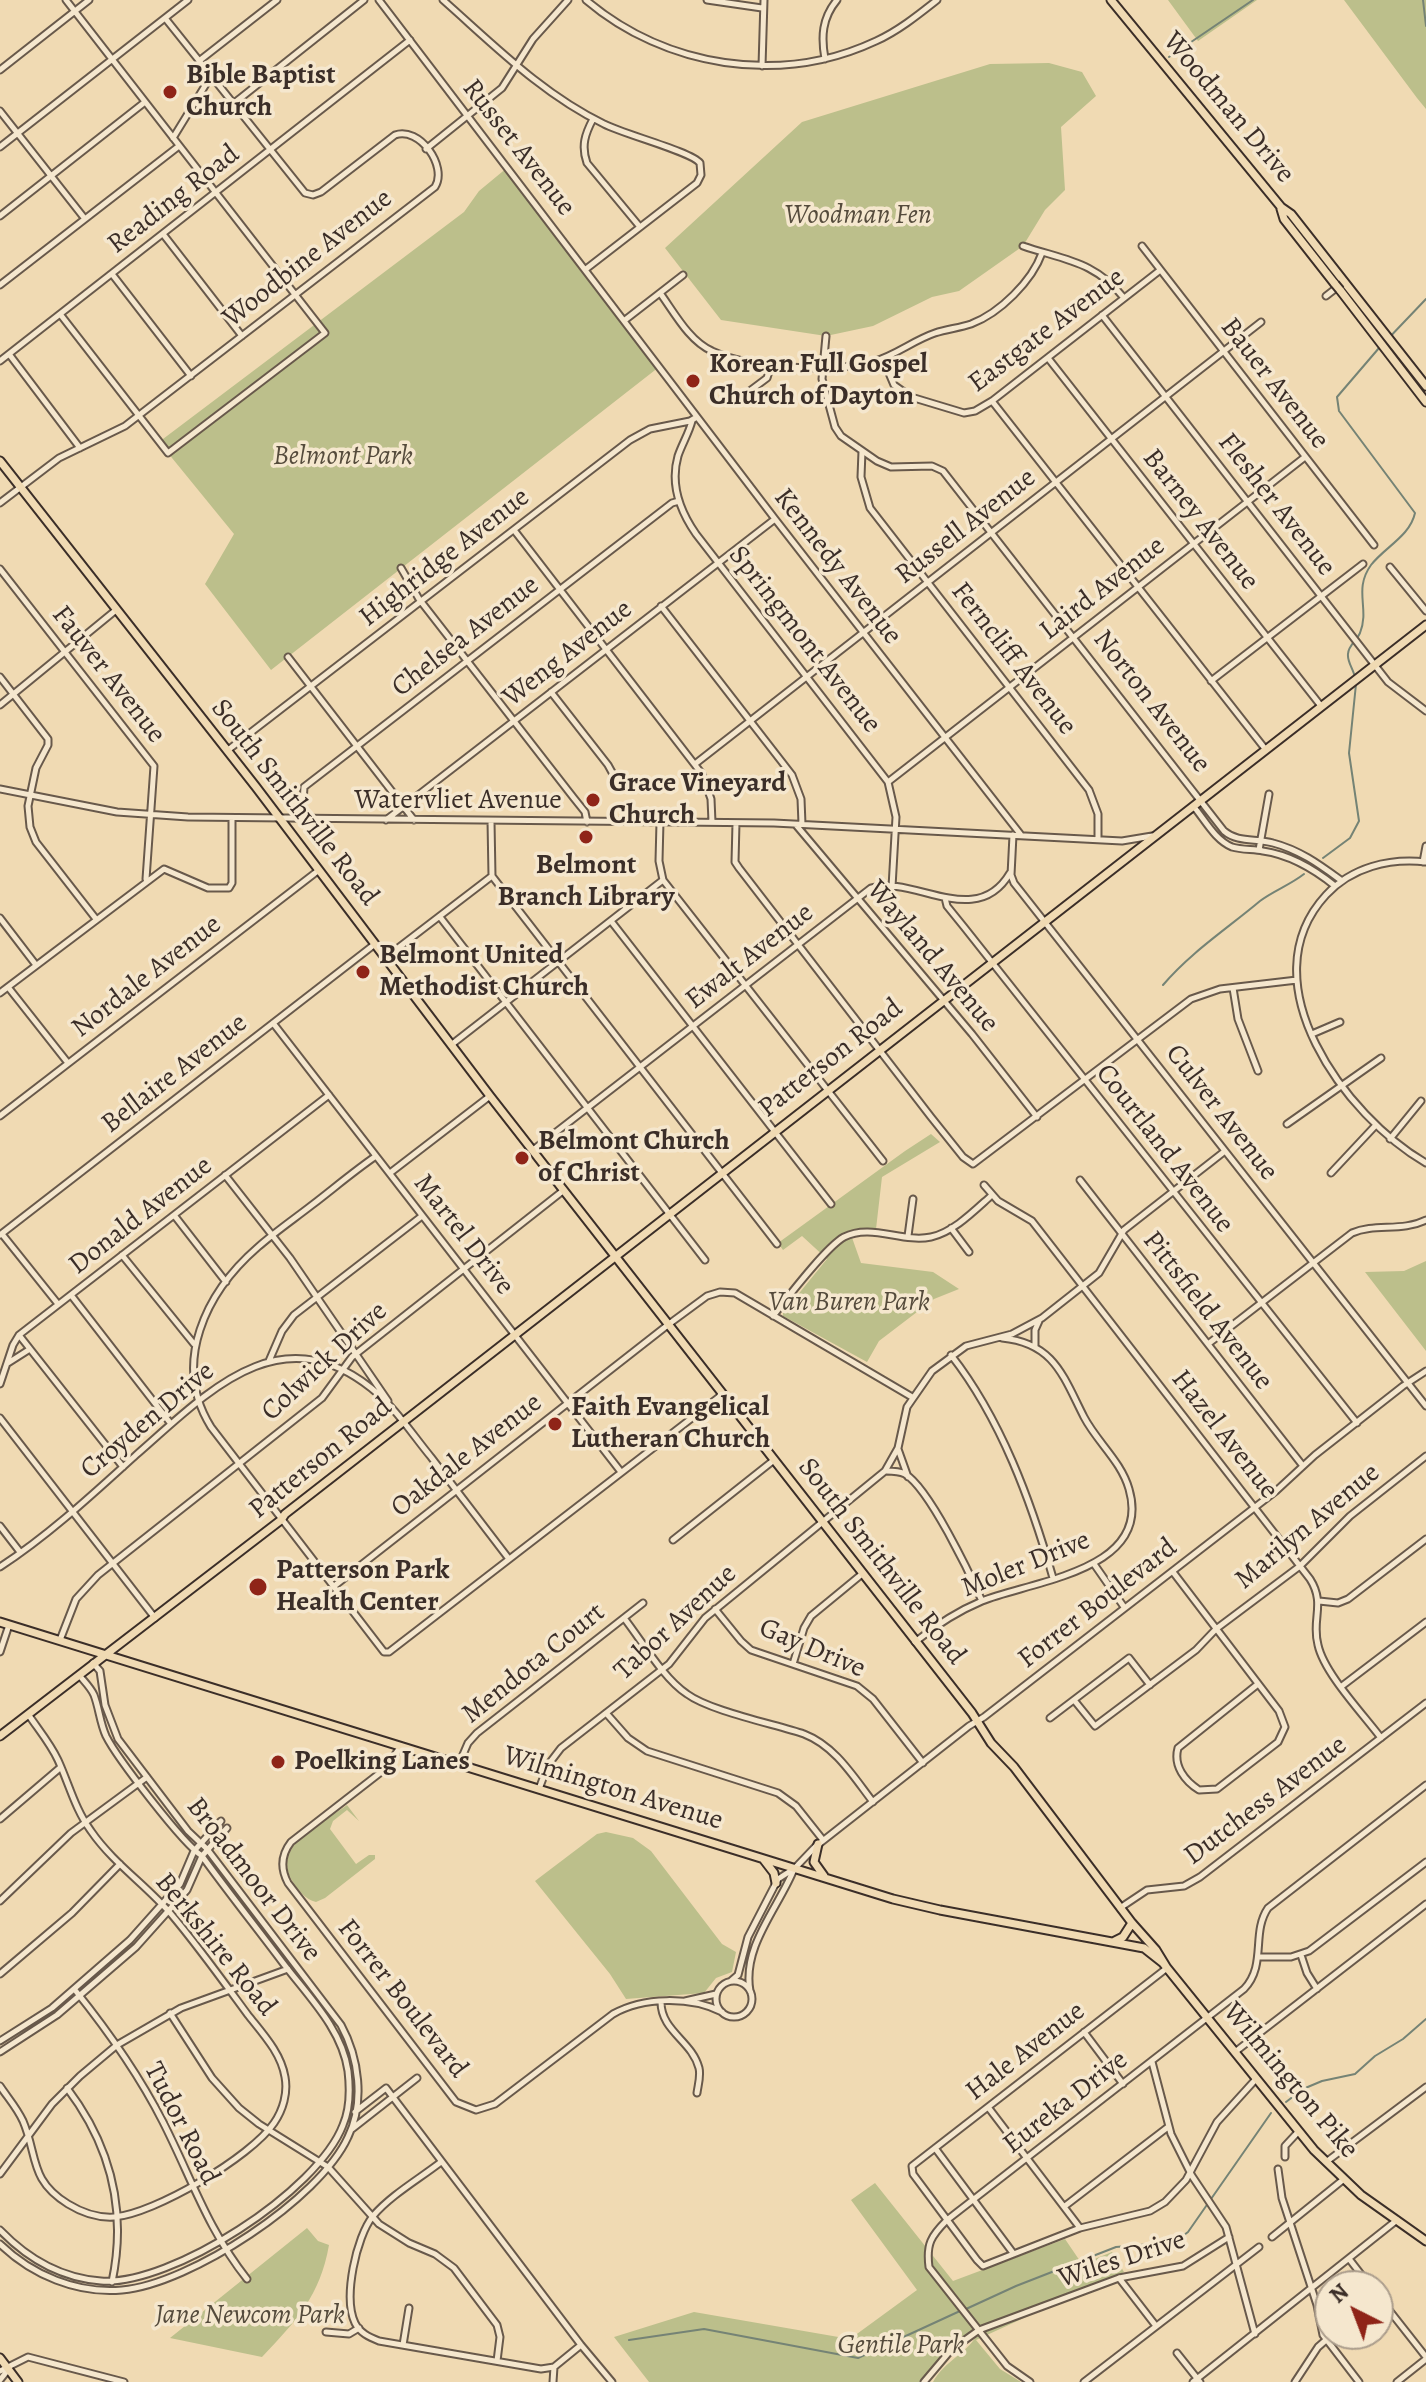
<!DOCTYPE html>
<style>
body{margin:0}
#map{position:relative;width:1426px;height:2382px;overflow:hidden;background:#f0dab3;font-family:Alegreya,serif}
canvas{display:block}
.north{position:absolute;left:1314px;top:2270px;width:80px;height:80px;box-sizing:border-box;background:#f5e7ce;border:2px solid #ab9d8c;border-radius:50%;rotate:318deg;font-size:22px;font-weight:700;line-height:32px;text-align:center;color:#3b2e28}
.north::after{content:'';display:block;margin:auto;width:28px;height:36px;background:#8f2418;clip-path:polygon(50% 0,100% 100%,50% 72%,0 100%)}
</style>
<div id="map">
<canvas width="1426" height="2382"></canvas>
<div class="north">N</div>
</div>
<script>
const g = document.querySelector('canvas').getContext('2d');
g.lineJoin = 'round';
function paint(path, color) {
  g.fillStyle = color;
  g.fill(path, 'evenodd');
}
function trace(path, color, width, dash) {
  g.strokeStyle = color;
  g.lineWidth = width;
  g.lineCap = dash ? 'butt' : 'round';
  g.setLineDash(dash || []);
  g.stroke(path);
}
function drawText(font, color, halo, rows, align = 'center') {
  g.font = font + ' Alegreya,serif';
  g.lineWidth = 7;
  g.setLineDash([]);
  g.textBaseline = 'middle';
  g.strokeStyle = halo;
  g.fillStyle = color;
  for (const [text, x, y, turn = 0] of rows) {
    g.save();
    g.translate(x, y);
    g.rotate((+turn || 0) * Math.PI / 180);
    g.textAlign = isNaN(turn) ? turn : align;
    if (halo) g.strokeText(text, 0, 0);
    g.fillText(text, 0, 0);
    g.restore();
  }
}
paint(new Path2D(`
 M1168,0h89l-59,41z
 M1344,0h82v109l-9,-11z
 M1049,63l33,9 14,24 -35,31 4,63 -20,20 -22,36 -64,45 -27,6 -59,29 -47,10 -105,-16 -56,-72 137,-126 188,-58z
 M508,167l151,200 -388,303 -66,-86 29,-50 -75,-92 305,-230 15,-21z
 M931,1134l9,8 -58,35 -6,52 -26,3 11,31 72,9 26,17 -25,10 -55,42 -12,21 -84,-46v-3l44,-54 -25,-23 -19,14 -5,-7 127,-92z
 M1426,1261v90l-61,-79 39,-1z
 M347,1805l12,16 -12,-11 -14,11 -3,8 26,35 13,-9h6v4l-50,39 -9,4c-11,-3 -17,-11 -23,-20 -23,-37 30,-59 54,-77z
 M606,1832l27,6 18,13 71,93 14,8 -4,20 -16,6 -12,15 -78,6 -16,-25 -75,-93 62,-47z
 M875,2183l78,98 112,-42 17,25 30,-12 12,20 -148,68 24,29 21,13h-88c11,-21 37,-30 46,-51l-3,-1 -27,19 -28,33h-272l-35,-45 80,-25 156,27 67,-49 -66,-90z
 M307,2228l11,13 11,4c-9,51 -32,75 -67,112l-92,-19z`), '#bcbf8b');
trace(new Path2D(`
 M1423,0l3,26
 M1169,57l84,-57
 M1384,343l42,-44
 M1355,678c-1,-8 -8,-16 -7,-24 0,-8 9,-14 12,-21 10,-25 -7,-43 11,-68 14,-18 39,-29 44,-52l-76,-102 -2,-14 42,-49
 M1323,858l27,-20 9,-17 -10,-68 7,-69
 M1163,985c28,-33 65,-57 97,-84 13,-10 30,-16 44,-27
 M1286,2102l17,-13 19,-8 33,-7 20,-18 28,-17 23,-20
 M966,2309l50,-23 100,-39 59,-5 13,-10 83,-119
 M629,2340l75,-11 154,29 102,-47`), '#758375', 2);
const minor = new Path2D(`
 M379,0l396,519 246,316
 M443,0c51,45 99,94 161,124 19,10 88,28 96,39l1,12 -4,8 -111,86
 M586,0c79,67 194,86 290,41 22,-10 42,-26 61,-41
 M707,0l55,8
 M825,59c-4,-22 -3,-41 12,-59
 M199,61l78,-61
 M762,66l2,-66
 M0,70l89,-70
 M233,104l131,-104
 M0,111l85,108
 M593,119c-8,15 -12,27 -6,44l53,64
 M173,138l38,-62
 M0,147l188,-147
 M426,149l76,-61 31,-49 35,-39
 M0,216l145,-114
 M163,234l79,102
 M1023,246c41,14 72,15 101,52
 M1142,246l232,299
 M112,274l79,102
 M0,285l179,-139
 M660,293c14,19 29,48 52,58 39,18 121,22 163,10 21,-6 39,-21 60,-28 12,-4 24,-5 36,-9 29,-11 61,-43 71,-71
 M1326,296l18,-14
 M60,314l108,139 157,-120 -259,-333
 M1102,315l286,367 38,29
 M625,320l58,-45
 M826,336l-4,43 13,48 6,9 36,25 14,6 41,-1 11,5 281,360c14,12 32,7 49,12 27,7 47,22 69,38
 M9,354l71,94
 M1048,358l273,348
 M883,359l11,26 17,12 53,16 11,-2 17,-10 167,-130
 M0,361l410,-321
 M992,401l274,349
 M735,402l32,-24 4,-13
 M692,421c-3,12 -10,23 -14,35 -8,28 2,55 18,78l192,248 8,35 -4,70
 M862,451l-1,26 9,31 219,282 9,24v25
 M0,503l59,-45 66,-32 310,-239c13,-21 -16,-61 -40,-52l-74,57 -8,3 -8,-2 -140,-175
 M514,530l188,244 9,25 1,23
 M1390,567l36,44
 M401,568l18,31 154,198 12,15 2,10
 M0,569l154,197 -8,113
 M661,606l131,169 9,24 1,25
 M288,657l126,163
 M0,677l48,62v6l-12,23 -8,38 2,21 6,15 60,77
 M1211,681l152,-117
 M551,692l57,73 11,20
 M0,705l116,-95
 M228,750l402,-310 20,-11 40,-8 7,-4
 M695,764l566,-442
 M888,782l417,-325
 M0,789l117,23 71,5 586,6 348,18 30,-5
 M1194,807c11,13 21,33 38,40 10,3 22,2 31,4 28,4 51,18 72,35
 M302,819l2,-32 368,-284 7,-2
 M386,820l389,-301
 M660,822l-1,39 4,19 220,281
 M736,823l-1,39 4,6 192,249 32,40 10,7 218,-165 29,-10 77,-9
 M796,825l176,209 65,83
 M1013,835l-2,40 3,8 412,523
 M1259,850l10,-56
 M1423,862l3,-16
 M1426,862c-37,-4 -74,5 -100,33 -80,87 20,222 100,268
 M492,876l285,368
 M945,898l2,8 17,21 393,496
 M440,917l265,343
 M0,918l36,47
 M611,921l220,283
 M385,958l107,-82 -1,-55
 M8,987l60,76
 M1233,988l5,31 20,52
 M0,993l164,-124 44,19h21l3,-5v-64
 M273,1023l348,449
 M1312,1034l28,-12
 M451,1045l212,-165
 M0,1116l319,-246
 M1287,1124l94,-66
 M1390,1139l31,-38
 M533,1150l338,-262c42,-14 105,43 139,-15
 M376,1156c-22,15 -43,33 -64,49 -18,14 -37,27 -54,42 -52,45 -87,116 -47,180l173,225h5l334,-258
 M390,1173l100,-77
 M1331,1173l44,-47
 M225,1175l65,83 98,143
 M1080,1180l223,286
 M984,1185l14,16 34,20 278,358c16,25 1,41 8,66 6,28 45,69 63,93
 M174,1215l52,67
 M951,1228l18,24
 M2,1234l56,70
 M0,1235l375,-291
 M908,1236l5,-37
 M122,1255l72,89
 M71,1295l100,129
 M773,1316c15,-19 53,-69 71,-79 27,-14 58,6 87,0 23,-5 44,-27 61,-42
 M19,1335l104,132
 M1208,1344l144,-111c23,-10 50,-1 74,-13
 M1035,1347v-17l4,-9
 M951,1355c50,64 80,146 102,223
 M269,1361l13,-30 12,-16 128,-99
 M8,1363l22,-14
 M0,1384l13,-39 6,-10 310,-240
 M0,1418l155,200
 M898,1449l10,28
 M886,1471c6,0 13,0 19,3 24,14 65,100 77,127
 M0,1526l20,26
 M673,1540l101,-80
 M1094,1564l30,43
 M0,1567c49,-32 93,-73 136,-112 69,-60 142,-141 235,-67 24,19 41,46 60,69 26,34 52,68 78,102
 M1173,1572l106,139 6,16 -7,15 -61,47 -18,1c-14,-9 -26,-24 -21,-42l80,-64
 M333,1587l336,-263 38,-28 13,-4 15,1 177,104
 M1319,1601l19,2 10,-4 78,-60
 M715,1609l26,32 10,9 106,36 16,13 50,64
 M624,1618c18,23 39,60 63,76 23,17 87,30 117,40 31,12 49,42 69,68
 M60,1640l16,-41 22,-24 224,-177 30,-41 212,-167
 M915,1642c20,-16 43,-31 67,-41 49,-20 171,-30 147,-112 -8,-28 -32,-47 -45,-72 -21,-41 -30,-74 -82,-79
 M0,1652l9,-27
 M793,1664l11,-36 7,-12 51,-42
 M1342,1686l84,-64
 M1074,1700l21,26 101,-76 20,-21 84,-63 50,-50 76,-60
 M606,1713l22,25 19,13 131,42 18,13 27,34
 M1050,1718l79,-60 21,27
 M401,1746l-16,23 -94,73c-10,13 -11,26 -3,41l168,219 20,8 19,-6 118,-90c30,-17 77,-18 109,-2
 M459,1764l9,-21 9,-10 166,-130
 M539,1789l9,-24 13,-17 108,-84 36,-46 180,-147 13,-23 9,-41 25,-36 34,-25 46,-12 30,-16 57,-45 25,-43 101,-79
 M0,1819l61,-52
 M0,1901l71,-68 76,-56
 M1120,1908l27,-18 37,-4 16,-9 226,-174
 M1301,1955l6,18 10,16
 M1259,1957h32l18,-6 117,-89
 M1167,1968l-255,198 1,8 64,86 6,6 97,-38 70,-17 15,-9 21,-22 31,-58 39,-43
 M0,1974l72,-61 48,-49
 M731,1981l7,-6 10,-38 30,-58 17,-11 20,-21 154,-121 15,-9 292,-226 39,-36 88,-69 23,-15
 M716 1999a18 18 0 1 1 36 0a18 18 0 1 1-36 0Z
 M75,1990c33,41 64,85 88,132 28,55 45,108 84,157
 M750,1991c-8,-45 29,-84 44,-122
 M685,2001l31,-7
 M661,2002c0,29 31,39 38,66 2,8 -1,17 -2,25
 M170,2013l42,65 27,30 20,16 69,43 51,57 30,19 26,11 19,14 43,57 3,12 -3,24
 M1084,2032l39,52
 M0,2041l52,-33 78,-68 50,-56 14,-33 27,-30
 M0,2052l57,-37 79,-68 51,-57 15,-34 25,-28
 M1235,2052l191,-148
 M1152,2062l19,72 21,42 34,51 29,107
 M0,2086c8,12 17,22 23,35 15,35 6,59 45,83 13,8 30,14 46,13 40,-3 137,-60 160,-94 9,-13 14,-30 11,-46 -4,-24 -22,-43 -37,-62 -25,-34 -50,-69 -77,-101 -25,-29 -58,-51 -80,-83 -16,-22 -22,-47 -33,-71 -8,-17 -20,-31 -30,-46
 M67,2088c44,58 60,123 45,194
 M988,2107l92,121
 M355,2112l31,-24 195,257 31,37
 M352,2129l65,-51
 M935,2148l78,105
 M1285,2157v-11l13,-14
 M441,2162c-22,17 -50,33 -68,54 -17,21 -30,82 -18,107 5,10 14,14 24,18l162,28 13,-2
 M1326,2162l100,-75
 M1278,2169l4,29 35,107 6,30 36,47
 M0,2174l52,-70 28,-28 37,-31 64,-37 107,-39
 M1065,2206l103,-79
 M0,2230c27,28 61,48 101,51 70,5 217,-90 242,-156 7,-16 7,-37 5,-54 -6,-42 -40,-75 -65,-108 -27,-36 -55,-71 -81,-107 -19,-12 -85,-98 -96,-120 -6,-13 -7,-28 -12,-41 -3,-7 -10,-14 -15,-20
 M1272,2237l72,-58
 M0,2244c32,31 77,50 122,46 68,-6 198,-91 226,-153 17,-35 11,-79 -7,-112l-134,-176 -19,-18 -70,-92 -13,-34 -5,-34 -7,-8
 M1350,2260l20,26
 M1119,2278l37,48
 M1378,2296l48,61
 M326,2332l23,2 10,-6
 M403,2345l6,-37
 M1177,2353l23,29
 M0,2371l28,-14 96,25
 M0,2380l8,-10
 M553,2382l1,-15 27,-22
 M924,2382l27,-32 28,-20 140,-52 64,-12 46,-29
 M1030,2382l-23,-16 -78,-99c-3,-23 2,-31 18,-47l297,-231c23,-24 7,-56 24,-81l158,-123
 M1084,2382l175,-135
 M1193,2382l204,-162
 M1295,2382l23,-35 8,-7
 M1397,2382l29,-23`);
const major = new Path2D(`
 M1111,0l170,207 10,7 135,172
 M1281,209l3,10 51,65
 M1340,290l86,112
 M0,461l256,326 234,309 482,617 19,30 23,24 118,156 24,27 11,18
 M0,1622l893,277 47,11 204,38 19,15 151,187 47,45 65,46
 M0,1736l281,-216 4,-6 1141,-889
 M818,1844l-4,18 10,14
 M764,1860l10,13 2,10
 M1115,1941l8,-4 9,-14
 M0,2358l18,24`);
trace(minor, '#68594b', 9);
trace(major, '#3b2e28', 11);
trace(minor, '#f5e7ce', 5);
trace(major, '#f0dab3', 7);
const majorBridge = new Path2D(`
 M1335,284l5,6`);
trace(majorBridge, '#3b2e28', 11, []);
trace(majorBridge, '#f0dab3', 7);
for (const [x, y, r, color] of [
 [170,92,8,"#8f2418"],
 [693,381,8,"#8f2418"],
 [593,800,8,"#8f2418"],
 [586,837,8,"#8f2418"],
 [363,972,8,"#8f2418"],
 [522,1158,8,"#8f2418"],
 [555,1424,8,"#8f2418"],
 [258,1587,10,"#8f2418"],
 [278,1762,8,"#8f2418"]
]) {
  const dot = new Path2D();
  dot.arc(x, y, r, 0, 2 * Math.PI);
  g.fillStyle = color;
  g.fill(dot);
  trace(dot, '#f5e7ce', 3);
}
drawText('bold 28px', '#3b2e28', '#f5e7ce', [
 ["Bible Baptist",186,76],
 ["Church",186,108],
 ["Korean Full Gospel",709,365],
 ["Church of Dayton",709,397],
 ["Grace Vineyard",609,784],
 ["Church",609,816],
 ["Belmont",586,866,"center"],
 ["Branch Library",586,898,"center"],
 ["Belmont United",379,956],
 ["Methodist Church",379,988],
 ["Belmont Church",538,1142],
 ["of Christ",538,1174],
 ["Faith Evangelical",571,1408],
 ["Lutheran Church",571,1440],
 ["Patterson Park",276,1571],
 ["Health Center",276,1603],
 ["Poelking Lanes",294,1762]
], 'left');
drawText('28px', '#3b2e28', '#f5e7ce', [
 ["Woodman Drive",1228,108,50],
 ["Russet Avenue",518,148,52],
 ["Reading Road",174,200,-38],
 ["Woodbine Avenue",308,259,-38],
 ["Eastgate Avenue",1047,331,-37],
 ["Bauer Avenue",1274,384,52],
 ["Flesher Avenue",1276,505,52],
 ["Barney Avenue",1200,520,52],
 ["Russell Avenue",966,527,-38],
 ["Highridge Avenue",445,558,-38],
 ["Kennedy Avenue",837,567,52],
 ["Laird Avenue",1103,589,-38],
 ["Chelsea Avenue",466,637,-38],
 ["Springmont Avenue",804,640,52],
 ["Weng Avenue",568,654,-38],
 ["Ferncliff Avenue",1013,659,52],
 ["Fauver Avenue",108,675,52],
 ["Norton Avenue",1151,702,52],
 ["Watervliet Avenue",458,801],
 ["South Smithville Road",294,803,52],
 ["Ewalt Avenue",750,957,-38],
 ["Wayland Avenue",932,957,50],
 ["Nordale Avenue",147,977,-38],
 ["Patterson Road",831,1059,-38],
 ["Bellaire Avenue",175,1074,-38],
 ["Culver Avenue",1221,1113,52],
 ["Courtland Avenue",1164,1149,52],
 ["Donald Avenue",141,1216,-38],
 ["Martel Drive",463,1235,52],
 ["Pittsfield Avenue",1207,1311,52],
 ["Colwick Drive",325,1362,-43],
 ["Croyden Drive",148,1421,-40],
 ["Hazel Avenue",1224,1435,52],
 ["Oakdale Avenue",467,1456,-38],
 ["Patterson Road",321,1459,-39],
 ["Marilyn Avenue",1308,1527,-40],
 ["South Smithville Road",881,1562,52],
 ["Moler Drive",1026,1565,-22],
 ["Forrer Boulevard",1098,1604,-38],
 ["Tabor Avenue",676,1623,-43],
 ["Gay Drive",812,1649,23],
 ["Mendota Court",534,1664,-39],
 ["Wilmington Avenue",613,1789,17],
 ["Dutchess Avenue",1266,1801,-37],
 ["Broadmoor Drive",253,1880,52],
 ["Berkshire Road",215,1945,51],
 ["Forrer Boulevard",402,1999,52],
 ["Hale Avenue",1026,2052,-38],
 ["Wilmington Pike",1290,2081,50],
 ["Eureka Drive",1066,2103,-38],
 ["Tudor Road",181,2124,63],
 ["Wiles Drive",1122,2260,-18]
]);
drawText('italic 28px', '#554b3c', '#f5e7ce', [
 ["Woodman Fen",858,216],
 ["Belmont Park",343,457],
 ["Van Buren Park",849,1303],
 ["Jane Newcom Park",250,2316],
 ["Gentile Park",901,2346]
]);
</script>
